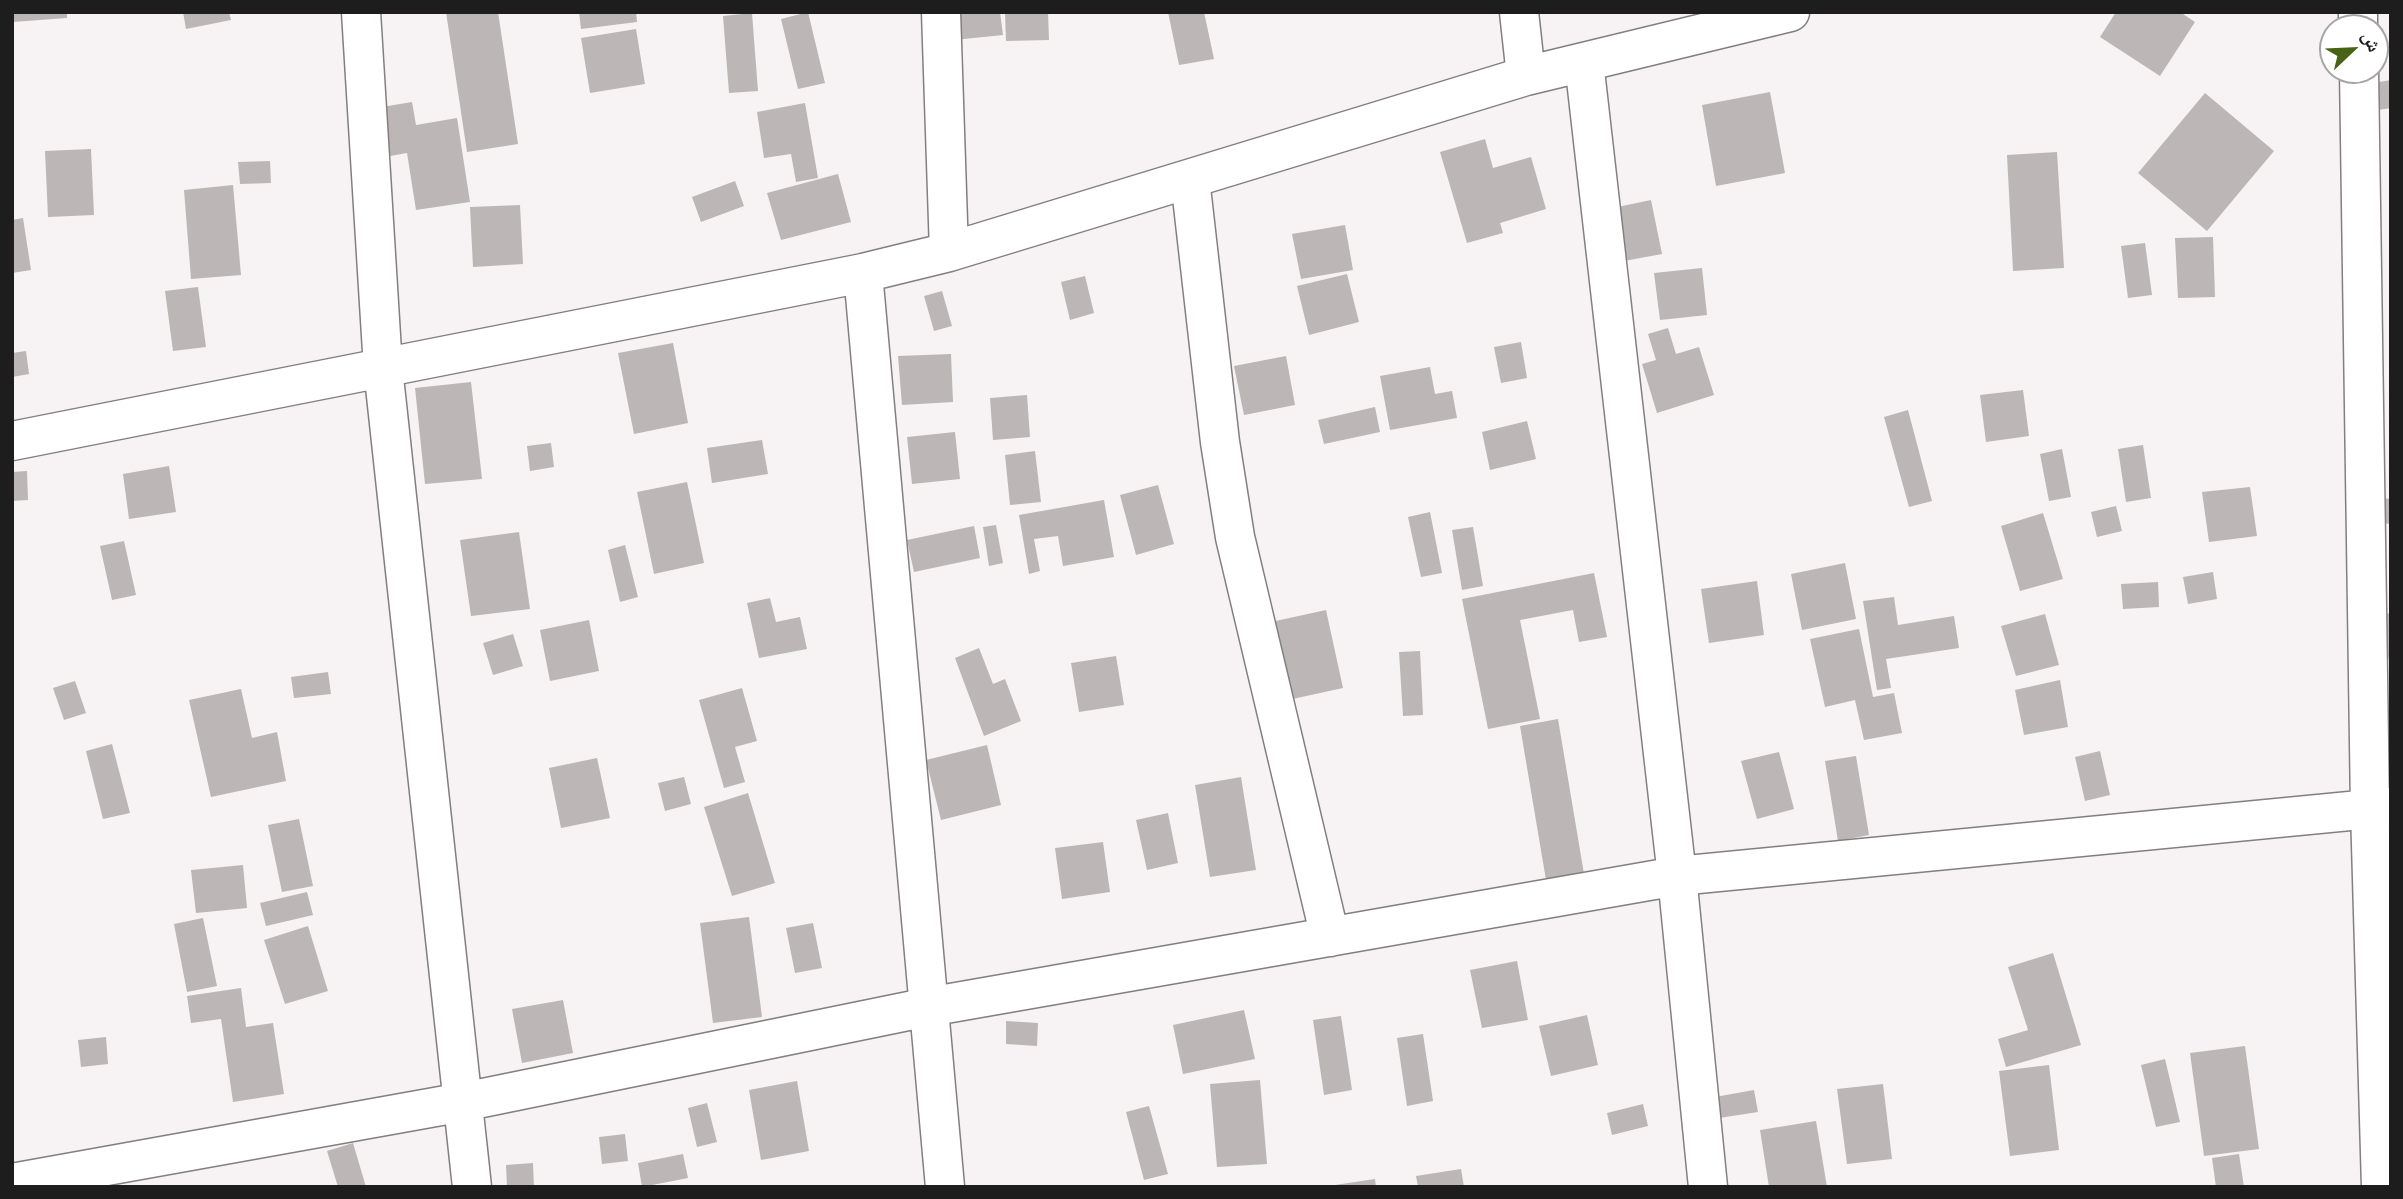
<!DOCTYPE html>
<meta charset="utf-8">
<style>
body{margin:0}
#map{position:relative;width:2403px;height:1199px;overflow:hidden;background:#f7f2f4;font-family:"DM Sans","Noto Naskh Arabic",sans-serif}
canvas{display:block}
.frame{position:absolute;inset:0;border:14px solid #1e1d1d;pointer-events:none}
.north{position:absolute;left:2319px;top:14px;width:70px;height:70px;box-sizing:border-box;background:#fff;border:2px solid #a5a5a5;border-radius:50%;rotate:67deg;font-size:19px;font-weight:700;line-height:28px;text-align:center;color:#1e1d1d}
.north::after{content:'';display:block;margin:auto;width:24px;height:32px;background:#476314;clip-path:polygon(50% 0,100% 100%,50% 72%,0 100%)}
</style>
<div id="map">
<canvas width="2403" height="1199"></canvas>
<div class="frame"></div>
<div class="north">ش</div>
</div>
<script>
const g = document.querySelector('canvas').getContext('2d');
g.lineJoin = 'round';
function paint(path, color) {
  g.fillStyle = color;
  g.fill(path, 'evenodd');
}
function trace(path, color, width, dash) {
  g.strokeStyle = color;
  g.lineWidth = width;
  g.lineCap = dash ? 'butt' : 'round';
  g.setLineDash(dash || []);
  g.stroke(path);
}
paint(new Path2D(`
 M13,12h54v6l-54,4z
 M183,12h46l2,8 -45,9z
 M446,12h52l20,132 -51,8z
 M579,12h57l1,10 -56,7z
 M808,12l17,71 -27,6 -17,-70z
 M951,12h49l3,23 -49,5z
 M1005,12h43l1,28 -43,1z
 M1168,12h36l10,47 -35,6z
 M2116,12h64l15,10 -35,54 -60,-39z
 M752,13l6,78 -29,2 -6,-77z
 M636,29l9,55 -55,9 -9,-55z
 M2391,80v28l-32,5 -4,-27z
 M1770,92l15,81 -69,13 -14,-81z
 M2205,93l69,58 -67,80 -69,-58z
 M412,102l4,23 41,-7 13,84 -54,8 -9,-57 -17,3 -8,-49z
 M805,103l13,75 -22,4 -5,-28 -27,4 -7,-46z
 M1485,139l8,29 38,-11 15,52 -46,14 3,10 -36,10 -27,-91z
 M91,149l3,66 -46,2 -3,-66z
 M2057,152l7,116 -51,3 -6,-116z
 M270,161l1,22 -31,1 -2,-22z
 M838,174l13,48 -70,18 -14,-47z
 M735,181l9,25 -43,16 -9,-25z
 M233,185l8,90 -50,4 -7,-89z
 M1651,200l11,54 -49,9 -10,-53z
 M520,205l3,59 -50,3 -3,-60z
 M23,218l8,52 -19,3v-53z
 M1345,225l8,45 -52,9 -9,-45z
 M2213,237l2,60 -37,1 -3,-60z
 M2145,243l7,52 -24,3 -7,-52z
 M1702,268l5,47 -47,5 -6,-47z
 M1347,274l12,48 -50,13 -12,-49z
 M1085,276l9,37 -24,7 -9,-38z
 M198,287l8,60 -33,4 -8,-60z
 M942,291l10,35 -18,5 -10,-35z
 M1668,328l8,26 23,-7 15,48 -57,18 -15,-49 14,-4 -8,-26z
 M1521,342l6,36 -26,5 -7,-36z
 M673,343l15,80 -54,11 -16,-81z
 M26,351l3,23 -17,3v-24z
 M951,354l2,48 -51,3 -4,-49z
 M1286,356l9,49 -51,10 -10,-49z
 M1430,367l5,27 17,-3 5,27 -67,12 -10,-54z
 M471,382l11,97 -57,5 -10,-96z
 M2023,390l6,46 -43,6 -6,-47z
 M1027,395l3,42 -37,3 -3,-42z
 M1375,407l5,25 -56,12 -6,-24z
 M1908,410l24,91 -23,6 -25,-90z
 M1527,421l9,38 -46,11 -8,-38z
 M955,432l5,47 -48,5 -5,-47z
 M762,440l6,34 -56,9 -5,-35z
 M551,443l3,24 -24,4 -3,-25z
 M2143,445l8,53 -25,4 -8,-53z
 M2062,449l9,48 -22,4 -9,-47z
 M1035,451l6,51 -31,3 -5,-50z
 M169,466l7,46 -47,7 -6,-45z
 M27,471l1,29 -16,1v-29z
 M687,482l17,81 -50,11 -17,-82z
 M1158,485l16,59 -38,11 -16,-60z
 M2250,487l7,49 -48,6 -7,-50z
 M2361,496l30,3v25l-32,-3z
 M1104,500l10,57 -51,9 -5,-30 -24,3 6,32 -11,3 -10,-59z
 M2116,506l6,25 -25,6 -6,-25z
 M1430,512l12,61 -21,4 -13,-60z
 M2043,513l20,66 -43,12 -19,-65z
 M996,525l7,38 -14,3 -6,-39z
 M974,526l6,32 -66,14 -7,-32z
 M1473,527l10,59 -21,4 -10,-60z
 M519,532l11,77 -59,7 -11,-76z
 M124,541l12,54 -24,5 -12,-54z
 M625,545l13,52 -18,5 -12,-52z
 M1845,563l11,56 -54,11 -11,-56z
 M2213,572l4,27 -29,5 -5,-27z
 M1594,573l13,64 -28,5 -6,-32 -53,10 20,99 -52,10 -26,-130z
 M1757,581l7,54 -55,8 -8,-54z
 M2158,582l1,25 -36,2 -2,-25z
 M1894,597l4,28 56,-9 5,32 -73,11 5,29 -14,2 -14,-89z
 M770,598l6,24 24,-5 7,32 -48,9 -12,-55z
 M1326,610l17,78 -55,12 -17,-78z
 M2391,613v48h-2l-9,-46z
 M2045,614l14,51 -43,11 -15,-50z
 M589,620l10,51 -49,10 -10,-51z
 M1859,629l14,68 21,-4 8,40 -38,7 -9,-40 -30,7 -15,-68z
 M513,634l10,32 -30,9 -10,-32z
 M979,648l14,36 12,-5 16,42 -37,15 -29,-78z
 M1420,651l3,64 -20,1 -4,-64z
 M1116,656l8,49 -45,7 -8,-49z
 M328,672l3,22 -37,4 -3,-21z
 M2060,680l8,47 -44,8 -9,-45z
 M75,681l11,32 -22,7 -11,-32z
 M742,688l15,53 -22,6 10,35 -21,6 -25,-88z
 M241,689l11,49 25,-6 9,49 -75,16 -22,-97z
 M1558,719l26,155 -38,6 -26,-154z
 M112,744l18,69 -27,6 -17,-68z
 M987,745l14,60 -60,15 -15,-60z
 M2100,751l10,44 -25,6 -10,-44z
 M1779,752l15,57 -37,10 -16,-58z
 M1856,756l13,79 -31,6 -13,-80z
 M597,758l13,60 -49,10 -12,-60z
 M684,777l7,27 -26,7 -7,-28z
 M1241,777l15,93 -46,7 -15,-92z
 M748,793l27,90 -43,13 -28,-89z
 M1168,813l10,50 -31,7 -11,-50z
 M299,819l14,67 -31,6 -14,-67z
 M1103,842l7,50 -48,7 -7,-51z
 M243,865l4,43 -51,5 -5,-43z
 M307,892l6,23 -47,11 -6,-23z
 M749,917l13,100 -49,6 -13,-100z
 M203,918l14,68 -30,6 -13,-68z
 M813,923l9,45 -27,5 -9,-45z
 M308,926l20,65 -43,13 -21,-64z
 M2053,953l28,92 -75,22 -8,-28 30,-9 -20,-63z
 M1517,961l11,59 -46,8 -12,-58z
 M241,988l5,39 27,-4 11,71 -51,8 -12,-83 -30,4 -4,-27z
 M563,1000l10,53 -51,10 -10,-54z
 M1244,1010l11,49 -72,15 -10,-49z
 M1587,1015l11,50 -47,11 -12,-50z
 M1341,1016l11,74 -28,5 -11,-75z
 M1006,1021l32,2 -1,23 -31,-2z
 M1423,1034l10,67 -26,5 -10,-68z
 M106,1037l2,27 -27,3 -3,-27z
 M2245,1046l14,103 -55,7 -14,-103z
 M2165,1059l15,63 -24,5 -15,-62z
 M2049,1065l10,85 -49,6 -11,-85z
 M1260,1080l7,84 -50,3 -7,-83z
 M797,1081l12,70 -48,9 -12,-70z
 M1883,1084l9,75 -45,5 -10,-75z
 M1754,1090l4,22 -39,6 -4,-21z
 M707,1103l10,39 -20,5 -9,-39z
 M1643,1104l5,22 -36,9 -5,-22z
 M1149,1106l19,68 -24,6 -18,-68z
 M1816,1121l11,66h-58l-9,-57z
 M625,1134l3,27 -26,3 -3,-27z
 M353,1143l13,44h-28l-11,-36z
 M683,1154l5,24 -46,9 -4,-24z
 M2239,1154l5,33h-28l-4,-29z
 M533,1163l1,24h-27l-1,-22z
 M1461,1169l3,18h-46l-2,-11z
 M1375,1179l1,8h-41v-2z`), '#bcb6b6');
const minor = new Path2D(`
 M361,12l22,356 89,819
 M941,12l8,240
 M1519,12l7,64
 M2358,12v16
 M1584,62l93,814 31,311
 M2359,70l11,740 11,377
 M1190,179l30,263 15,95 95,400
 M863,273l82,914
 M12,441l851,-168 86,-21 577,-176 264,-64
 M12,1183l451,-81 465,-95 749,-131 714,-69`);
trace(minor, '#837e81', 41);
trace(minor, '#fff', 38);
</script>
